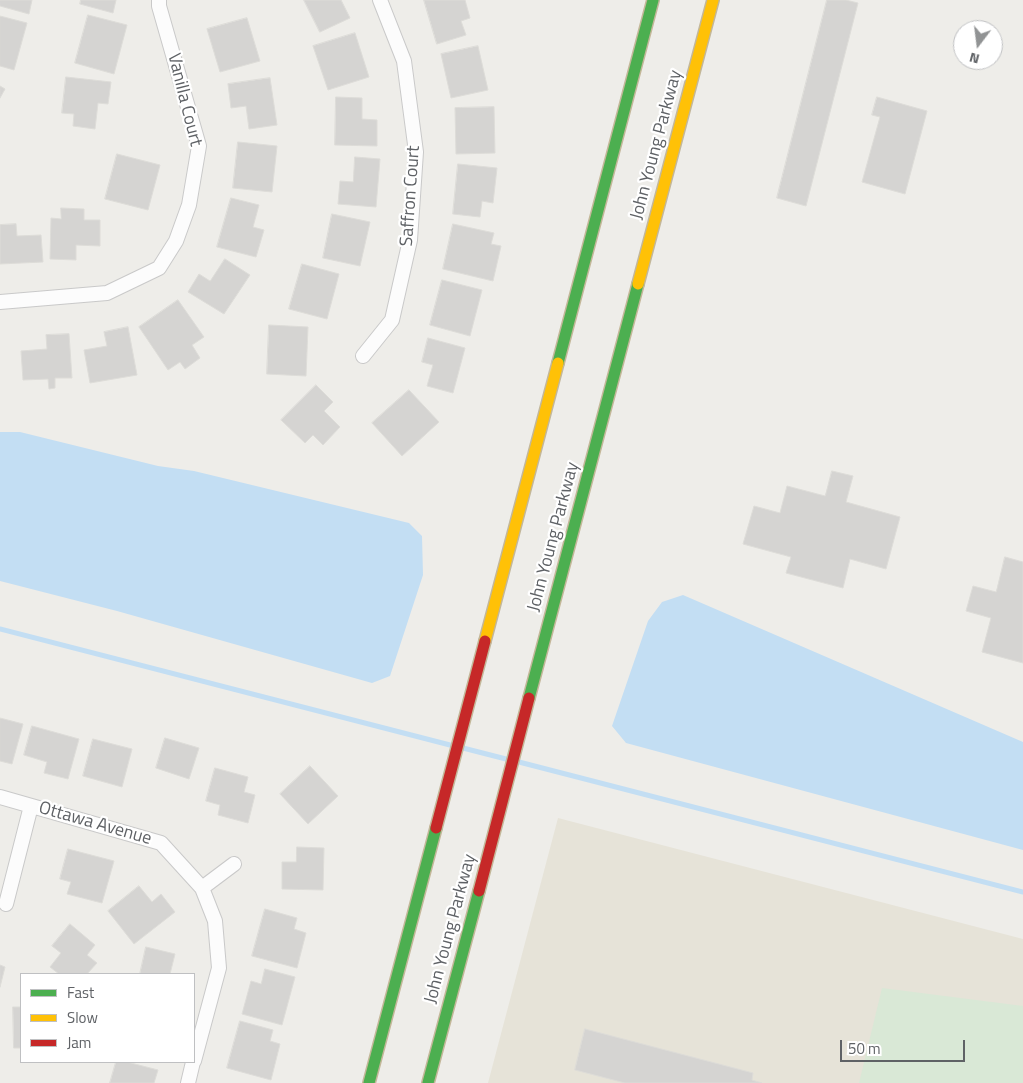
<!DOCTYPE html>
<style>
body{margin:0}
#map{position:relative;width:1023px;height:1083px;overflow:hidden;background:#eeede9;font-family:"Titillium Web",sans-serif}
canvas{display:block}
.legend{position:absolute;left:20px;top:973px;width:175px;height:90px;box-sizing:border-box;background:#fff;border:1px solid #bfc0c2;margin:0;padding:6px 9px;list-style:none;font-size:15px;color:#5f6266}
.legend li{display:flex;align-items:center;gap:10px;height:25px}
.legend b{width:25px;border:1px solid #bfc0c2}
.north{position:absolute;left:953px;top:20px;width:50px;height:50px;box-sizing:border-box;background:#fff;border:1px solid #bfc0c2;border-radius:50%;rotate:195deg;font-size:14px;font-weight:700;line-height:20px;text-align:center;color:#5f6266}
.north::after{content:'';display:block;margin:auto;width:18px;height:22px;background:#919394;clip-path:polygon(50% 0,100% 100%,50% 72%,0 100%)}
.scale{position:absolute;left:840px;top:1040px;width:125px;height:22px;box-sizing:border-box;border:2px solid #5f6266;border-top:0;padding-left:6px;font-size:15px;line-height:18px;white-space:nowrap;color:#5f6266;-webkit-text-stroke:4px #fff;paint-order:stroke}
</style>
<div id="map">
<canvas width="1023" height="1083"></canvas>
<ul class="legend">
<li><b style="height:6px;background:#4caf50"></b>Fast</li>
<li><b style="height:6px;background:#ffc107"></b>Slow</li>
<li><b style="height:6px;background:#c62828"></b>Jam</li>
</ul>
<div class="north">N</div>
<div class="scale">50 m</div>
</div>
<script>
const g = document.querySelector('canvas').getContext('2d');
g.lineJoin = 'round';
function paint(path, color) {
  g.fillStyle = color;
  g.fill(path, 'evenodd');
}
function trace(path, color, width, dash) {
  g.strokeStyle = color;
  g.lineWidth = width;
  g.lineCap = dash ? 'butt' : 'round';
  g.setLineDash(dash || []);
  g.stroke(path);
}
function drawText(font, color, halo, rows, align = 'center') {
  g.font = font + ' "Titillium Web",sans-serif';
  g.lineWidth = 4.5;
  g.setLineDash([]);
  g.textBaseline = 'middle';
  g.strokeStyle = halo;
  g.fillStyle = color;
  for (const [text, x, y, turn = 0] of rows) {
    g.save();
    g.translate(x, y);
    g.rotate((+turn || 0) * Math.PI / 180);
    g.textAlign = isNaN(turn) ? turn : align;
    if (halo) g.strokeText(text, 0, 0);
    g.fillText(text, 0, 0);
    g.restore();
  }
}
paint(new Path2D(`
 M558,818l465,121v144h-535z`), '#e6e3d8');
paint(new Path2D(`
 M882,988l141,18v77h-164z`), '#d9e8d6');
paint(new Path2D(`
 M0,432h20l138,34 36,5 215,52 13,13 1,39 -33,101 -18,7 -255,-72 -117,-30z
 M683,595l340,147v108l-397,-107 -14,-17 36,-105 14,-19z`), '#c3def3');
trace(new Path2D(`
 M0,629l450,116
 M463,748l43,11
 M519,762l504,130`), '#c3def3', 5);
const building = new Path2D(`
 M0,0h32l-3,14 -29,-8z
 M81,0h35l-3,13 -33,-9z
 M304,0h37l9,18 -30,14z
 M424,0h41l5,18 -9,3 5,14 -29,9z
 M827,0h19l12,3 -52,203 -29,-8z
 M88,15l39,10 -13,49 -39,-11z
 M0,16l27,7 -13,47 -14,-4z
 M247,18l13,43 -40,11 -13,-43z
 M355,33l14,44 -41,13 -15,-44z
 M478,46l10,44 -37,8 -10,-44z
 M66,77l45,5 -3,22 -10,-1 -3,26 -22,-3 1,-12 -12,-1z
 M270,78l7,47 -28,4 -3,-23 -15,2 -3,-24z
 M0,86l5,3 -5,9z
 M336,97l26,1v21l15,1v26l-42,-1z
 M877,97l50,14 -22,83 -43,-12 18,-65 -8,-2z
 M494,107l1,46 -39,1 -1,-46z
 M238,142l39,4 -5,46 -39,-4z
 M117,154l43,11 -12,45 -43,-11z
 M355,157l25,2 -4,48 -38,-3 2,-23 13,1z
 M458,164l39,4 -4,35 -11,-2 -2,16 -27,-3z
 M231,198l28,7 -6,22 11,3 -8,27 -39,-10z
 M61,208l23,1v11h16v26l-24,-1v15l-26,-1 1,-41 10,1z
 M332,214l38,8 -10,44 -37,-8z
 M16,224l1,12 24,-1 2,27 -43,2v-39z
 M453,224l41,9 -3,11 10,2 -8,35 -50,-12z
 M225,259l25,16 -26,39 -36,-22 11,-18 11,7z
 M302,264l37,10 -12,45 -38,-10z
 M442,280l40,10 -12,46 -40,-11z
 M178,300l26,37 -12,8 8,13 -15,11 -5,-7 -12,8 -29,-43z
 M269,325l39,2 -2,49 -39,-2z
 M128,327l9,48 -47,8 -6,-33 23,-4 -3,-14z
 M69,334l3,44h-17v10l-6,1 -1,-10 -25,1 -2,-29 26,-2 -1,-14z
 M428,338l37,10 -12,45 -26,-7 6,-21 -11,-3z
 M316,385l17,17 -9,9 16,16 -17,18 -10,-10 -8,8 -24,-23z
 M409,390l30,32 -37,34 -30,-33z
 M832,471l21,5 -7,26 54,15 -14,52 -36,-10 -7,29 -57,-15 5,-16 -48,-13 11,-38 26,7 7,-27 38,10z
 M1005,557l18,5v101l-41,-11 9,-34 -25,-7 7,-25 23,6z
 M0,718l23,6 -11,40 -12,-3z
 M32,726l47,13 -11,40 -24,-6 3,-11 -23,-7z
 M165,738l34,10 -10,31 -33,-11z
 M93,739l39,10 -10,38 -39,-11z
 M310,766l28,30 -30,28 -28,-30z
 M215,768l33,9 -4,15 11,3 -7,28 -30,-8 2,-10 -14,-4z
 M297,847l27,1 -1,42 -41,-1v-27h14z
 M68,849l46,12 -12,42 -35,-9 4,-12 -11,-3z
 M139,886l13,16 9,-8 14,18 -41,32 -26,-33z
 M265,909l32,9 -3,11 12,4 -9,35 -45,-12z
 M70,924l25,21 -8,10 10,8 -10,11h-28l-9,-7 11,-14 -9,-7z
 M146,947l29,7 -5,20h-30z
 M0,965l5,2 -5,20z
 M265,969l30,8 -13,48 -40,-11 9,-33 10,3z
 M13,1007h8v41h-7z
 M240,1021l33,9 -3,11 10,3 -9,36 -44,-12z
 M585,1029l168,44 -1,7 10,3h-137l-50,-13z
 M116,1062h11l31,8 -4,13h-44z`);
paint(building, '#d5d4d2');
trace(building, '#dddcd8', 1);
const street = new Path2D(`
 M0,302l107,-9 52,-25 17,-27 13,-36 10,-59 -40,-140v-6
 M363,356l29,-36 18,-80 6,-88 -12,-91 -24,-61
 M0,797l161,46 41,45 13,33 4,47 -25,93
 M202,888l32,-24
 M6,904l25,-98
 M188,1083l5,-21`);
const fast = new Path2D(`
 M558,363l95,-363
 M529,698l109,-414
 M369,1083l67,-255
 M428,1083l51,-192`);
const slow = new Path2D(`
 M638,284l75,-284
 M485,641l73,-278`);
const jam = new Path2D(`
 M436,828l49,-187
 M479,891l50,-193`);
trace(street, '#c9c9c9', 16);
trace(fast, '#c3b799', 14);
trace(slow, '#c3b799', 14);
trace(jam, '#c3b799', 14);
trace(street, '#fcfcfc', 14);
trace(fast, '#4caf50', 11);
trace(slow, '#ffc107', 11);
trace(jam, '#c62828', 11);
drawText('18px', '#5f6266', '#fff', [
 ["Vanilla Court",184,100,76],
 ["John Young Parkway",657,145,-75],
 ["Saffron Court",411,196,-86],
 ["John Young Parkway",554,537,-75],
 ["Ottawa Avenue",95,824,16],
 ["John Young Parkway",451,929,-75]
]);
</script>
